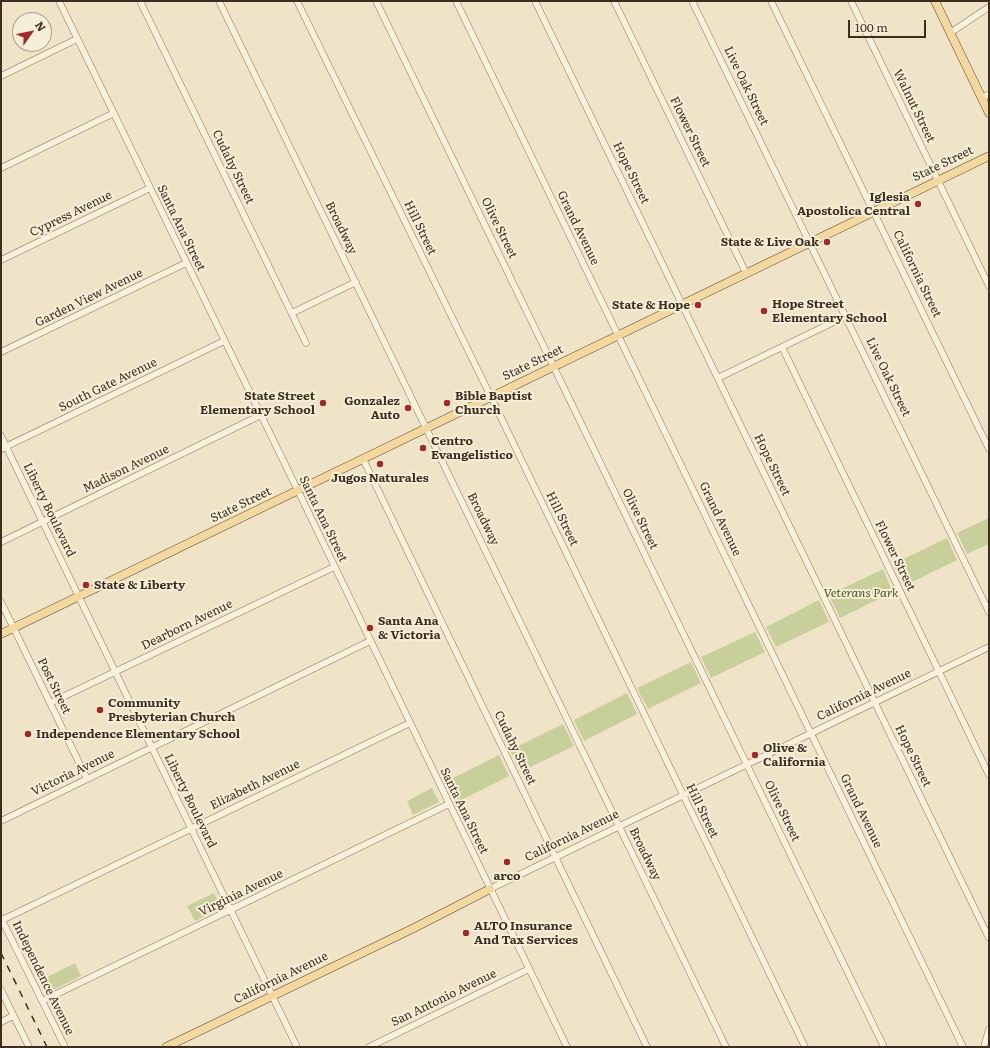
<!DOCTYPE html>
<style>
body{margin:0}
#map{position:relative;width:990px;height:1048px;overflow:hidden;background:#f0e4c8;font-family:Literata,serif}
canvas{display:block}
.frame{position:absolute;inset:0;border:2px solid #3d2e20;pointer-events:none}
.north{position:absolute;left:12px;top:12px;width:40px;height:40px;box-sizing:border-box;background:#f7eed8;border:1px solid #ada18e;border-radius:50%;rotate:57deg;font-size:11px;font-weight:700;line-height:16px;text-align:center;color:#3d2e20}
.north::after{content:'';display:block;margin:auto;width:14px;height:18px;background:#9e2a2b;clip-path:polygon(50% 0,100% 100%,50% 72%,0 100%)}
.scale{position:absolute;left:848px;top:20px;width:78px;height:18px;box-sizing:border-box;border:2px solid #3d2e20;border-top:0;padding-left:5px;font-size:12px;line-height:14px;white-space:nowrap;color:#3d2e20;-webkit-text-stroke:3px #f7eed8;paint-order:stroke}
</style>
<div id="map">
<canvas width="990" height="1048"></canvas>
<div class="frame"></div>
<div class="north">N</div>
<div class="scale">100 m</div>
</div>
<script>
const g = document.querySelector('canvas').getContext('2d');
g.lineJoin = 'round';
function paint(path, color) {
  g.fillStyle = color;
  g.fill(path, 'evenodd');
}
function trace(path, color, width, dash) {
  g.strokeStyle = color;
  g.lineWidth = width;
  g.lineCap = dash ? 'butt' : 'round';
  g.setLineDash(dash || []);
  g.stroke(path);
}
function drawText(font, color, halo, rows, align = 'center') {
  g.font = font + ' Literata,serif';
  g.lineWidth = 4;
  g.setLineDash([]);
  g.textBaseline = 'middle';
  g.strokeStyle = halo;
  g.fillStyle = color;
  for (const [text, x, y, turn = 0] of rows) {
    g.save();
    g.translate(x, y);
    g.rotate((+turn || 0) * Math.PI / 180);
    g.textAlign = isNaN(turn) ? turn : align;
    if (halo) g.strokeText(text, 0, 0);
    g.fillText(text, 0, 0);
    g.restore();
  }
}
paint(new Path2D(`
 M989,518v26l-22,10 -10,-21z
 M947,538l10,22 -53,26 -11,-22z
 M883,569l10,23 -53,26 -11,-23z
 M819,600l10,22 -53,25 -10,-20z
 M755,632l10,20 -54,26 -10,-21z
 M691,662l10,21 -53,26 -11,-21z
 M627,693l10,21 -53,27 -10,-21z
 M563,724l11,22 -54,26 -10,-22z
 M499,755l10,21 -52,26 -10,-21z
 M432,788l7,14 -26,13 -6,-14z
 M214,893l8,15 -27,13 -8,-15z
 M75,963l6,13 -36,18 -6,-13z`), '#c9cf9b');
const minor = new Path2D(`
 M59,1l243,498 265,548
 M140,1l166,342
 M219,1l507,1046
 M297,1l194,396 314,650
 M376,1l508,1046
 M456,1l507,1046
 M535,1l454,937
 M614,1l132,272
 M692,1l297,611
 M771,1l218,448
 M851,1l138,285
 M950,33l39,-26
 M1,76l76,-37
 M982,98l7,-4
 M1,168l113,-55
 M1,260l149,-72
 M292,313l64,-31
 M782,347l207,428
 M1,352l185,-89
 M718,378l128,-62
 M1,436l296,611
 M1,449l223,-108
 M363,459l284,588
 M1,542l260,-127
 M1,602l86,177
 M50,703l284,-136
 M1,821l369,-180
 M490,889l499,-242
 M1,918l64,129
 M2,920l408,-197
 M1,990l28,57
 M42,1001l407,-197
 M1,1022l12,-6
 M369,1047l160,-78
 M984,1047l5,-18`);
const major = new Path2D(`
 M935,1l54,112
 M1,634l988,-478
 M166,1047l248,-119 76,-39`);
trace(minor, '#8d765c', 7);
trace(major, '#5b4430', 9);
trace(minor, '#faf1dc', 6);
trace(major, '#f3d9a0', 8);
trace(new Path2D(`
 M1,953l46,94`), '#3d2e20', 1.5, [7, 7]);
for (const [x, y, r, color] of [
 [918,204,4,"#9e2a2b"],
 [827,242,4,"#9e2a2b"],
 [698,305,4,"#9e2a2b"],
 [764,311,4,"#9e2a2b"],
 [323,403,4,"#9e2a2b"],
 [447,403,4,"#9e2a2b"],
 [408,408,4,"#9e2a2b"],
 [423,448,4,"#9e2a2b"],
 [380,464,4,"#9e2a2b"],
 [86,585,4,"#9e2a2b"],
 [370,628,4,"#9e2a2b"],
 [100,710,4,"#9e2a2b"],
 [28,734,4,"#9e2a2b"],
 [755,755,4,"#9e2a2b"],
 [507,862,4,"#9e2a2b"],
 [466,933,4,"#9e2a2b"]
]) {
  const dot = new Path2D();
  dot.arc(x, y, r, 0, 2 * Math.PI);
  g.fillStyle = color;
  g.fill(dot);
  trace(dot, '#f7eed8', 1.5);
}
drawText('12px', '#3d2e20', '#f7eed8', [
 ["Live Oak Street",746,86,64],
 ["Walnut Street",914,106,64],
 ["Flower Street",690,132,64],
 ["State Street",943,164,-26],
 ["Cudahy Street",233,167,64],
 ["Hope Street",631,173,64],
 ["Cypress Avenue",71,214,-26],
 ["Santa Ana Street",181,228,64],
 ["Broadway",341,228,64],
 ["Hill Street",420,228,64],
 ["Olive Street",499,228,64],
 ["Grand Avenue",578,228,64],
 ["California Street",917,274,64],
 ["Garden View Avenue",89,298,-26],
 ["State Street",533,363,-26],
 ["Live Oak Street",888,377,64],
 ["South Gate Avenue",108,385,-26],
 ["Hope Street",772,465,64],
 ["Madison Avenue",126,469,-26],
 ["State Street",241,505,-26],
 ["Liberty Boulevard",49,510,64],
 ["Santa Ana Street",323,519,64],
 ["Broadway",483,519,64],
 ["Hill Street",562,519,64],
 ["Olive Street",640,519,64],
 ["Grand Avenue",720,519,64],
 ["Flower Street",895,556,64],
 ["Dearborn Avenue",187,625,-26],
 ["Post Street",54,686,64],
 ["California Avenue",864,695,-26],
 ["Cudahy Street",515,748,64],
 ["Hope Street",913,756,64],
 ["Victoria Avenue",73,773,-26],
 ["Elizabeth Avenue",255,785,-26],
 ["Liberty Boulevard",190,801,64],
 ["Santa Ana Street",464,811,64],
 ["Hill Street",702,811,64],
 ["Olive Street",782,811,64],
 ["Grand Avenue",861,811,64],
 ["California Avenue",572,836,-26],
 ["Broadway",645,854,64],
 ["Virginia Avenue",241,893,-26],
 ["Independence Avenue",43,978,64],
 ["California Avenue",281,978,-26],
 ["San Antonio Avenue",444,998,-26]
]);
drawText('bold 12px', '#3d2e20', '#f7eed8', [
 ["Iglesia",910,197,"right"],
 ["Apostolica Central",910,211,"right"],
 ["State & Live Oak",819,242,"right"],
 ["Hope Street",772,304],
 ["Elementary School",772,318],
 ["State & Hope",690,305,"right"],
 ["State Street",315,396,"right"],
 ["Elementary School",315,410,"right"],
 ["Bible Baptist",455,396],
 ["Church",455,410],
 ["Gonzalez",400,401,"right"],
 ["Auto",400,415,"right"],
 ["Centro",431,441],
 ["Evangelistico",431,455],
 ["Jugos Naturales",380,478,"center"],
 ["State & Liberty",94,585],
 ["Santa Ana",378,621],
 ["& Victoria",378,635],
 ["Community",108,703],
 ["Presbyterian Church",108,717],
 ["Independence Elementary School",36,734],
 ["Olive &",763,748],
 ["California",763,762],
 ["arco",507,876,"center"],
 ["ALTO Insurance",474,926],
 ["And Tax Services",474,940]
], 'left');
drawText('italic 12px', '#4d5a26', '#f7eed8', [
 ["Veterans Park",861,593]
]);
</script>
